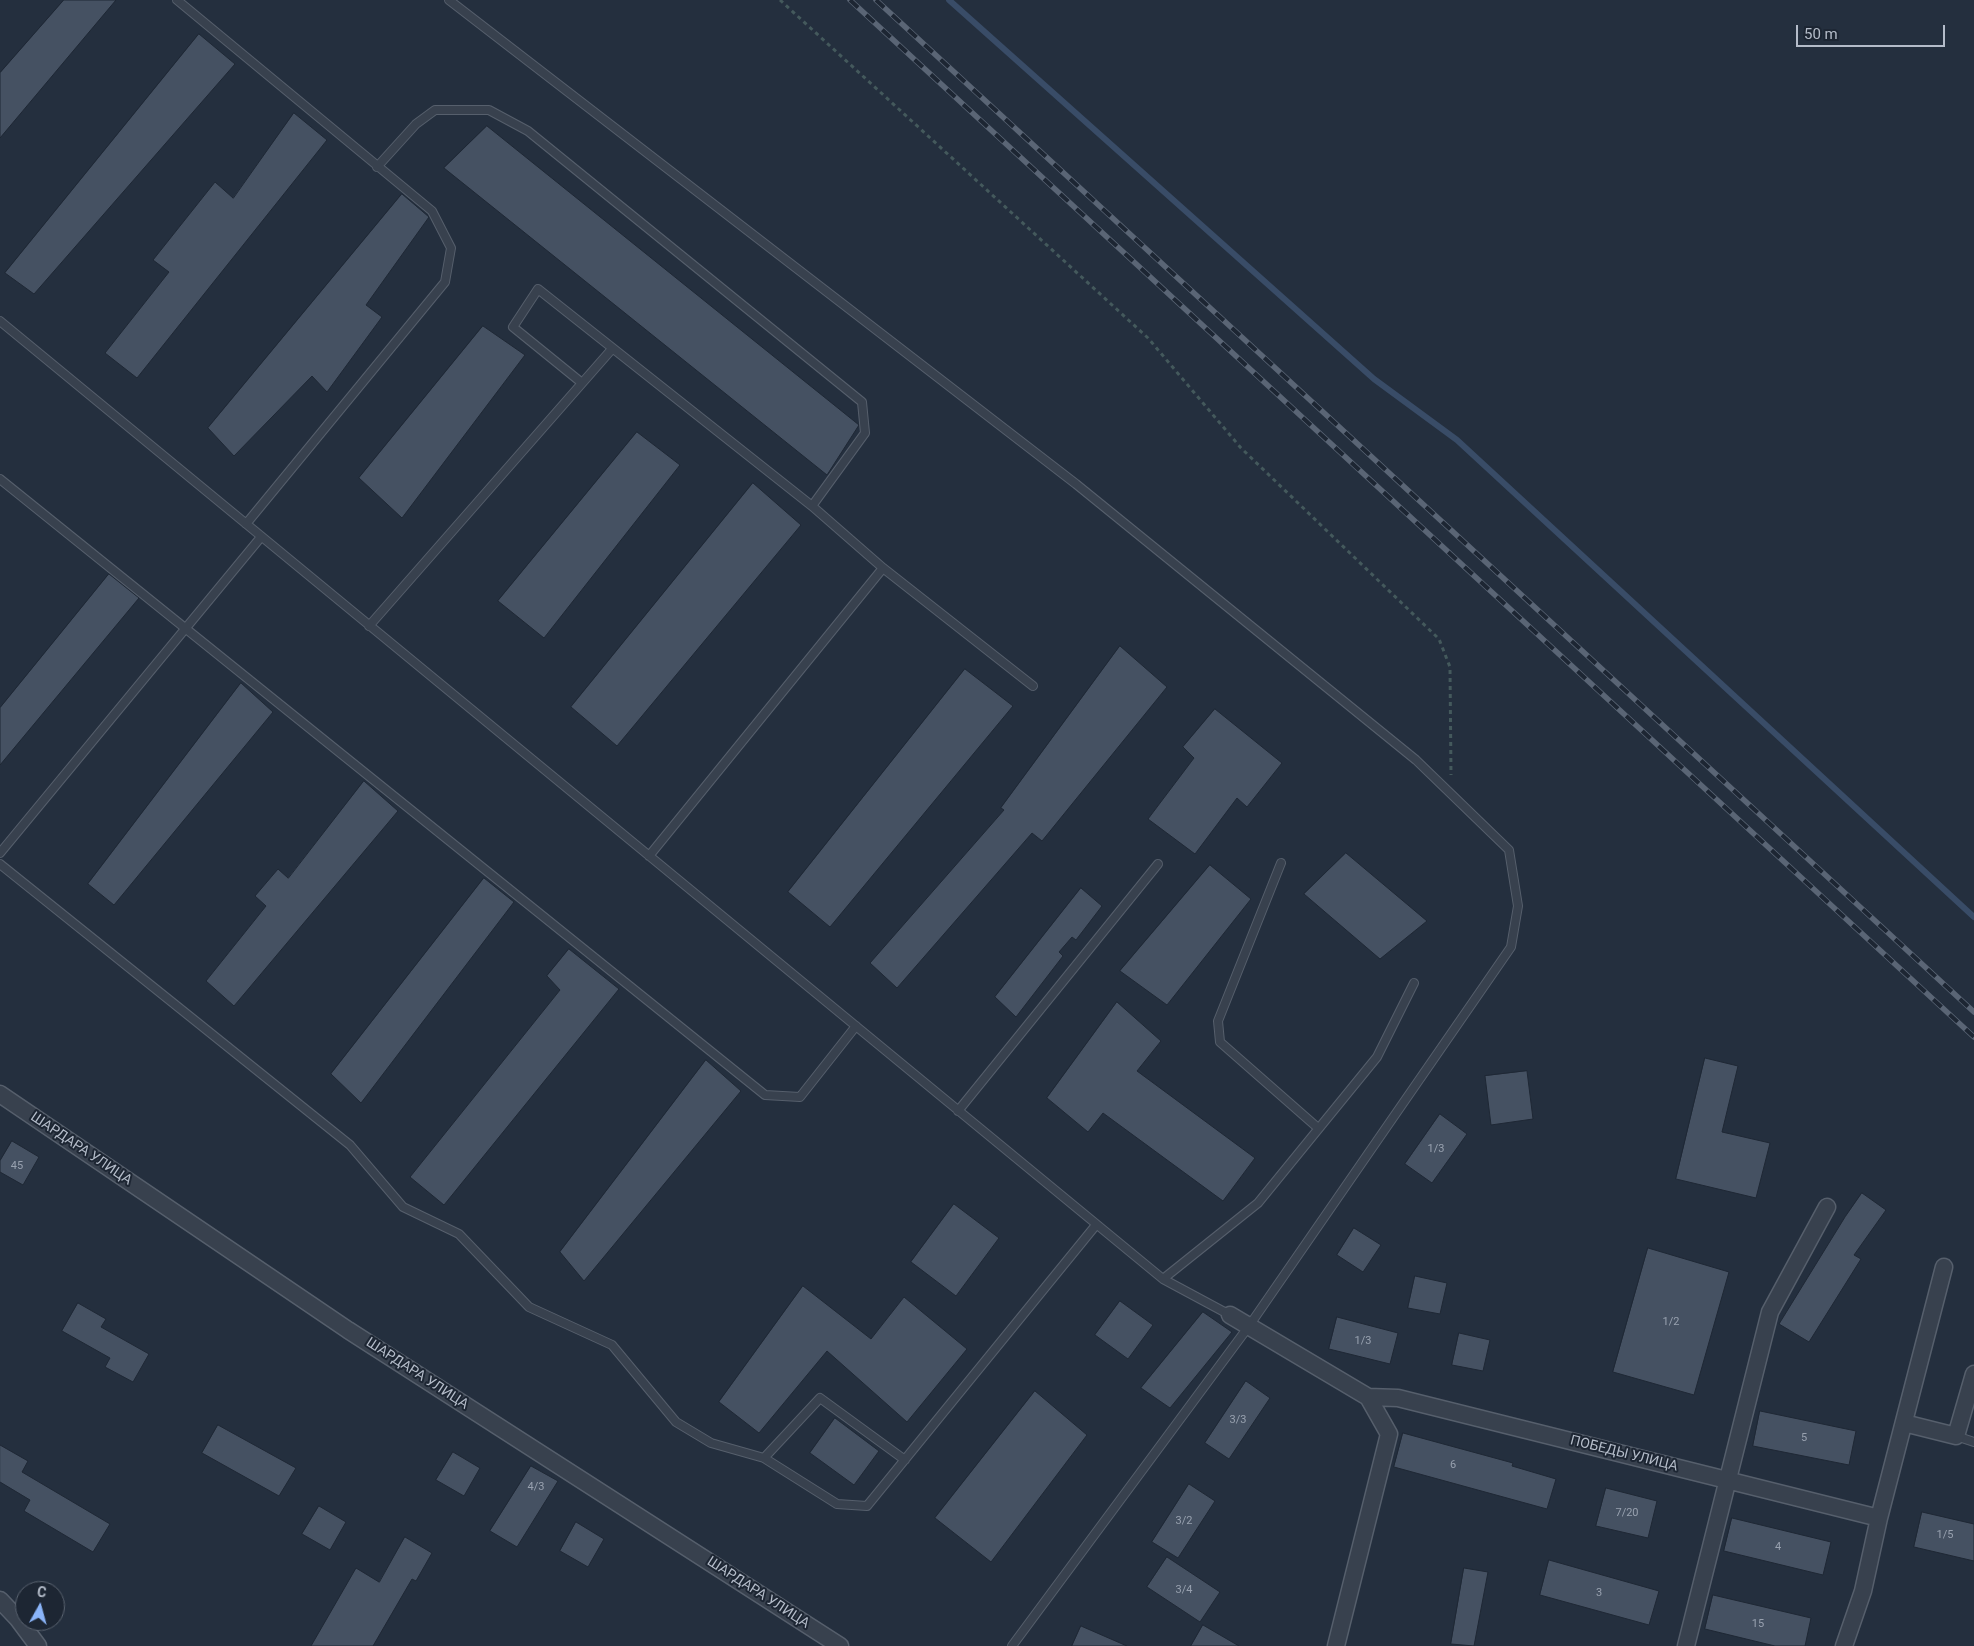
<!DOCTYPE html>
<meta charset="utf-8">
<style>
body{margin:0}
#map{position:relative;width:1974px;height:1646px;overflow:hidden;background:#242f3e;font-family:Roboto,sans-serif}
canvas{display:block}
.north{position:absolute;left:15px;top:1581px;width:50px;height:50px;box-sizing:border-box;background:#1d2633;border:1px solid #59626f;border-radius:50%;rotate:7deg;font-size:14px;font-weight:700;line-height:20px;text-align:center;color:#b4bcc9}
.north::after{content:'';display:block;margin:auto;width:18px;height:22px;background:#8ab4f8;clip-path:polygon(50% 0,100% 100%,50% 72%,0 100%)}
.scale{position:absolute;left:1796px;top:25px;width:149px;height:22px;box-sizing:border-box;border:2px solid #b4bcc9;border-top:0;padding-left:6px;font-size:15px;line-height:18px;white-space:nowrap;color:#b4bcc9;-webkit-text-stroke:4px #1d2633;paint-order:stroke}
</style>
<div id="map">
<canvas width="1974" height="1646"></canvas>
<div class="north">С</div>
<div class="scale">50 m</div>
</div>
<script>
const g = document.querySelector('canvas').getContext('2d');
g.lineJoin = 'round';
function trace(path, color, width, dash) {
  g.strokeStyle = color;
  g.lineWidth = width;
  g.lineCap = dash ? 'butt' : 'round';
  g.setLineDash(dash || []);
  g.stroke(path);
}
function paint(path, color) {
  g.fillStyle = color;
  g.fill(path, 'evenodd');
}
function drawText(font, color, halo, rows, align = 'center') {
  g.font = font + ' Roboto,sans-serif';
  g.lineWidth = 4;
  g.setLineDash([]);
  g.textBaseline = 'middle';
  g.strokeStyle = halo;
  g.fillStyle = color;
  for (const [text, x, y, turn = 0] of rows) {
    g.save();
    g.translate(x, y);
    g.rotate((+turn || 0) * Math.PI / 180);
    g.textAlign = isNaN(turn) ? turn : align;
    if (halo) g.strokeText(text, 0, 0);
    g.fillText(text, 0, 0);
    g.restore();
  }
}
trace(new Path2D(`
 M949,0l425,379 83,61 517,477`), '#394c67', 6);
const building = new Path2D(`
 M64,0h52l-116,138v-65z
 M199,34l36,30 -201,230 -29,-21z
 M294,113l33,27 -190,238 -32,-25 64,-81 -16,-12 62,-78 18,16z
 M487,126l372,299 -32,50 -383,-307z
 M402,194l27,23 -63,88 16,12 -55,75 -15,-16 -78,80 -26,-28z
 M483,326l42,29 -123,163 -43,-40z
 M637,432l43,33 -136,173 -46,-37z
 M753,483l48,42 -184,221 -46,-39z
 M109,574l30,24 -139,167v-57z
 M1120,646l47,41 -125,154 -10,-8 -135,155 -27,-25 134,-153 -3,-2z
 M965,669l48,37 -183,221 -42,-35z
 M241,683l32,29 -159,193 -26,-21z
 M1215,709l67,54 -35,44 -10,-9 -42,56 -47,-35 46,-61 -11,-11z
 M364,781l34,30 -164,195 -28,-25 60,-75 -11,-10 23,-27 10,9z
 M1346,853l81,68 -47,38 -76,-65z
 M1210,865l41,34 -84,106 -47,-34z
 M484,878l30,24 -153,201 -30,-29z
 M1081,888l21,18 -26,34 -4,-3 -13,15 4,4 -47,61 -21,-20z
 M569,949l50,40 -175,216 -34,-28 150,-187 -13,-14z
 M1117,1002l44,39 -24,30 118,87 -32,43 -120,-88 -15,19 -41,-34z
 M1705,1058l33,8 -16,66 48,11 -14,55 -80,-19z
 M706,1060l35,31 -157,190 -24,-29z
 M1527,1071l6,48 -42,6 -6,-49z
 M1440,1114l27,20 -35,49 -27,-19z
 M12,1141l27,16 -16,28 -23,-13v-11z
 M1862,1193l24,17 -32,45 7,4 -52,83 -30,-18 66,-107z
 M954,1204l45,34 -43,58 -45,-34z
 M1354,1228l27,17 -18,27 -26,-17z
 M1648,1248l81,24 -35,123 -81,-23z
 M1415,1276l32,7 -7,31 -32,-6z
 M803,1286l68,53 33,-42 63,52 -60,73 -80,-71 -68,82 -40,-31z
 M1120,1301l33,24 -25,34 -33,-24z
 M78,1303l28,16 -5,8 48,27 -16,28 -28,-15 5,-9 -48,-27z
 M1203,1312l29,20 -62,76 -29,-20z
 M1337,1317l61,16 -8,31 -61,-15z
 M1459,1333l31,7 -7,31 -31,-6z
 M1246,1381l24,17 -41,61 -24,-16z
 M1035,1391l52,44 -96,127 -56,-44z
 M1760,1411l96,20 -7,34 -96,-19z
 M835,1418l44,33 -25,34 -44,-32z
 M218,1425l78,43 -17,28 -77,-43z
 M1403,1433l110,30 -1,3 44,13 -9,30 -153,-42z
 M0,1445l28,16 -6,11 88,52 -17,28 -69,-41 6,-11 -30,-18z
 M453,1452l27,16 -16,28 -28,-16z
 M531,1466l27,15 -41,66 -27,-16z
 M1189,1484l26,17 -37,57 -26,-16z
 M1606,1488l51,13 -9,37 -52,-12z
 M319,1506l27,16 -16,28 -28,-16z
 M1922,1512l52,12v37l-60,-14z
 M1732,1518l99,24 -8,33 -99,-24z
 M576,1522l28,17 -16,28 -28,-16z
 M405,1537l27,16 -16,28 -4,-2 -39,67h-62l45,-78 23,14z
 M1167,1557l53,35 -20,30 -53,-35z
 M1549,1560l110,31 -10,34 -109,-30z
 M1464,1568l24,4 -14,74 -23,-2z
 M1713,1595l98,23 -6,28h-30l-70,-17z
 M1203,1625l36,21h-48z
 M1081,1626l46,20h-55z`);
paint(building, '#455162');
trace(building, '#1f2835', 1);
const lane = new Path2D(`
 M177,0l255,211 19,37 -6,34 -199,242
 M449,0l627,484 340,276 93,90 9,56 -7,41 -262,379 -237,320
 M377,167l39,-43 19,-14h54l39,21 334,271 3,31 -53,73
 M0,321l1163,958 67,36
 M582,383l-69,-56 25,-38 274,217 71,62 150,118
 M0,479l765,616 35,2 56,-71
 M369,626l243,-277
 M0,853l261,-316
 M649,856l234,-288
 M1281,863l-63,158 2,21 98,86
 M0,864l350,281 53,62 56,27 70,73 83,38 64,77 35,21 53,15 73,46 30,2 229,-281
 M958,1111l200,-247
 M1163,1279l95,-76 119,-146 37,-74
 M1956,1436l18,6
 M764,1458l56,-60 85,62`);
const street = new Path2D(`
 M0,1094l348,236 492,316
 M1230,1315l138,82 21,37 -53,212
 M1368,1397l30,1 481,120
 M1904,1423l52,13 18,-62
 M0,1600l18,19 20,27
 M1686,1646l84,-334 57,-105
 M1844,1646l19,-55 16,-73 65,-251`);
trace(lane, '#565f6c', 10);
trace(street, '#565f6c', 19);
trace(new Path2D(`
 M780,0l368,338 93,110 198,191 11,28 1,108`), '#44595c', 3, [4, 4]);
trace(lane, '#38414e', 8);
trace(street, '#38414e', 16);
const rail = new Path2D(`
 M850,0l1124,1037
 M876,0l1098,1012`);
trace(rail, '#5a6575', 5.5);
trace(rail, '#1d2633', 4, [11]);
drawText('11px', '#98a1af', null, [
 ["1/3",1436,1149],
 ["45",17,1166],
 ["1/2",1671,1322],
 ["1/3",1363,1341],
 ["3/3",1238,1420],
 ["5",1804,1438],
 ["6",1453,1465],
 ["4/3",536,1487],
 ["7/20",1627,1513],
 ["3/2",1184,1521],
 ["1/5",1945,1535],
 ["4",1778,1547],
 ["3/4",1184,1590],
 ["3",1599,1593],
 ["15",1758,1624]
]);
drawText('14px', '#b4bcc9', '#1d2633', [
 ["ШАРДАРА УЛИЦА",81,1149,34],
 ["ШАРДАРА УЛИЦА",417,1374,33],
 ["ПОБЕДЫ УЛИЦА",1624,1454,14],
 ["ШАРДАРА УЛИЦА",758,1593,33]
]);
</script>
